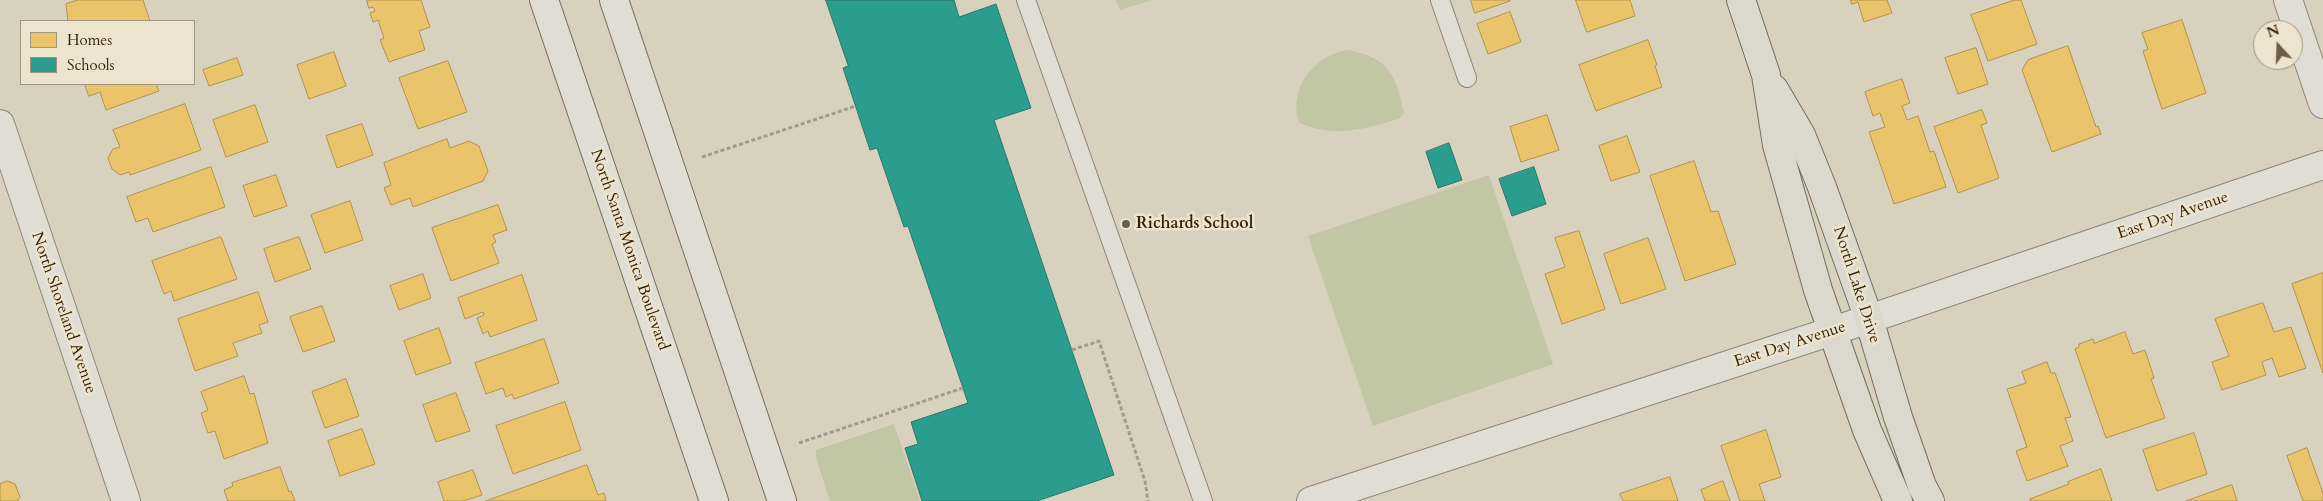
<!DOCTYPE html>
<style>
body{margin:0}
#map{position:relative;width:2323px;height:501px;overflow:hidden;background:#d8d1be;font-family:Cardo,serif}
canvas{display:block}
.legend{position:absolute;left:20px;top:20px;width:175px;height:65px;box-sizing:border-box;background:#ece4ce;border:1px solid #a2957c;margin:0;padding:6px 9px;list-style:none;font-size:15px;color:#341f02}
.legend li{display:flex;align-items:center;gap:10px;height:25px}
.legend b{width:25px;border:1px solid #a2957c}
.north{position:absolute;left:2253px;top:20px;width:50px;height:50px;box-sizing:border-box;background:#ece4ce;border:1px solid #a2957c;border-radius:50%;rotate:340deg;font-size:14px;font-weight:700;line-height:20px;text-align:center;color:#341f02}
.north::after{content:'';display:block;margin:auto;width:18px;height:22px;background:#6d5d44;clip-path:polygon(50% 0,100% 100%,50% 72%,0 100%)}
</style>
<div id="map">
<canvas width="2323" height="501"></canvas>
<ul class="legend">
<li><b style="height:14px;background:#e9c46a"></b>Homes</li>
<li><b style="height:14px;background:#2a9d8f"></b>Schools</li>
</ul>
<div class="north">N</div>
</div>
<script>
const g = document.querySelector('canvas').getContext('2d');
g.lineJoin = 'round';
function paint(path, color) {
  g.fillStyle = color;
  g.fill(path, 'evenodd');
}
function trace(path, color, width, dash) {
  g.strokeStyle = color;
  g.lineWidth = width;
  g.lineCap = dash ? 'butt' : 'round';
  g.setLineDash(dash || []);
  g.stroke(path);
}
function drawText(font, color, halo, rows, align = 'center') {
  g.font = font + ' Cardo,serif';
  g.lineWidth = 5;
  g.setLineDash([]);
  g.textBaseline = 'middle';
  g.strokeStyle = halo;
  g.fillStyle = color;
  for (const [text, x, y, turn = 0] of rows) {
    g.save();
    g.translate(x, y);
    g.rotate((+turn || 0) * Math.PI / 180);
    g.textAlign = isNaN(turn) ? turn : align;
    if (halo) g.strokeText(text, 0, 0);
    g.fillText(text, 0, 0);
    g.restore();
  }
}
paint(new Path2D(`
 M1116,0h36l-32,10z
 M1349,50c41,9 46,24 55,63l-4,5c-31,11 -68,20 -100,5 -14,-32 15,-70 49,-73z
 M1489,175l64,189 -180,62 -65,-190z
 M894,424l26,77h-90l-14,-43v-8z`), '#c1c7a5');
const homes = new Path2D(`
 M78,0h65l7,21h-82l-2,-17z
 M367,0h54l9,27 -11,4 6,19 -36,12 -9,-22 4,-2 -6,-18 -5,2 -3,-9 5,-2 -2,-4 -4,1z
 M1471,0h39v1l-35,12z
 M1576,0h54l5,16 -48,16z
 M1851,0h36l5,13 -28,9 -6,-20 -6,2z
 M2015,0h6l16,44 -49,17 -17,-46z
 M1510,12l11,30 -33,12 -11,-30z
 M2182,20l24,73 -44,16 -19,-58 5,-2 -6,-16z
 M1648,40l9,25 -2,1 7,21 -66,24 -17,-46z
 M2068,46l28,81 2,-1 3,8 -49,18 -30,-82 6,-10z
 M1976,48l12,36 -30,10 -13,-36z
 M334,52l12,34 -37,13 -12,-34z
 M237,58l6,17 -34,11 -6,-16z
 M448,61l19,51 -49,17 -19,-51z
 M1902,79l8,24 -8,3 5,14 11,-4 12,36 4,-1 12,36 -52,17 -25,-72 16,-5 -5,-14 -7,3 -8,-24z
 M85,84h71l3,7 -53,19 -6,-18 -11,4z
 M185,104l16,46 -71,25 -1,-3 -9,3 -8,-6 -4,-11 5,-9 7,-2 -7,-17z
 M255,105l13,37 -42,15 -13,-37z
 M1982,110l5,13 -6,2 18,53 -41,15 -24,-66z
 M1547,115l12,35 -38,12 -11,-35z
 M362,124l11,31 -36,13 -11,-32z
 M1627,136l13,36 -29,9 -12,-35z
 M447,139l3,9 19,-7 10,5 9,25 -5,10 -70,26 -3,-9 -19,7 -7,-17 7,-3 -7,-22z
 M1694,161l17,51 7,-1 18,53 -51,17 -35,-105z
 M211,167l14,40 -72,25 -5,-14 -12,4 -9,-25z
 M276,175l11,31 -33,11 -11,-31z
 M350,201l13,39 -38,13 -14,-38z
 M498,205l9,25 -14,5 3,7 -4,2 7,19 -48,18 -19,-53z
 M1579,231l26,78 -43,15 -17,-50 20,-7 -10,-29z
 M221,237l16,42 -63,22 -3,-10 -7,3 -12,-33z
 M299,237l12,32 -36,13 -11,-33z
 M1648,238l18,51 -45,15 -17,-50z
 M2323,273v100l-31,-89z
 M423,274l8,24 -32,12 -9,-24z
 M522,275l15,45 -47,17 -2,-6 -5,3 -6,-16 7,-3 -1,-3 -18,7 -7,-21z
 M258,292l10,30 -9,3 3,8 -29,10 5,13 -43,15 -17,-52z
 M2263,303l11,29 17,-5 15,41 -27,9 -7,-19 -10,4 4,13 -44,15 -10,-28 17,-6 -14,-37z
 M322,306l13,35 -32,11 -13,-35z
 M439,328l12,35 -35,12 -12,-34z
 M2125,332l8,22 12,-4 9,28 -3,1 14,39 -59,20 -31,-89 4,-2v-3l14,-5 1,4z
 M544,339l15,44 -45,16 -2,-5 -6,3 -3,-9 -17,6 -11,-31z
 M2047,362l4,11h4l16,44 -6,1 8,23 -13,5 8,20 -41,15 -11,-30 11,-4 -20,-58 19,-6 -4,-11z
 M244,376l6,18 4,-1 14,50 -44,16 -9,-28 -7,2 -7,-20 7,-3 -7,-18z
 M346,379l13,37 -34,12 -13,-36z
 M456,393l14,38 -34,11 -13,-37z
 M565,402l16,48 -68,24 -17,-48z
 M362,429l13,35 -35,12 -12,-35z
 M1766,430l15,47 -22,7 6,17h-25l-19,-55z
 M2194,433l13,41 -50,17 -14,-41z
 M2307,448l16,45v8h-20l-16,-45z
 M587,465l11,30 6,-2 2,8h-120z
 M280,467l9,25 2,-1 4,10h-67l-4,-11 9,-4 -1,-3z
 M2101,469l11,32h-82v-2l39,-15 -1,-2z
 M473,470l9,25 -19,6h-19l-6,-19z
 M1670,477l8,24h-55l-3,-7z
 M8,481l7,3 5,13 -2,4h-18v-17z
 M1723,481l7,20h-25l-4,-11z
 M2232,485l5,16h-51z`);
paint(homes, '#e9c46a');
trace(homes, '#b3924b', 1);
const schools = new Path2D(`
 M826,0h128l5,17 37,-13 35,104 -37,12 120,355 -77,26h-115l-17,-53 13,-4 -7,-22 57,-19 -60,-177 -4,1 -27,-79 -7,2 -27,-82 5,-2z
 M1449,143l13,37 -24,8 -12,-36z
 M1534,167l12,37 -34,12 -13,-37z`);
paint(schools, '#2a9d8f');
trace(schools, '#2d7765', 1);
const lane = new Path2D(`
 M1026,0l177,501
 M1440,0l27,78`);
const street = new Path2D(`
 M2288,0l35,104
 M0,124l126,377
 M1311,501l558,-182 454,-154`);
const secondary = new Path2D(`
 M544,0l170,501
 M614,0l168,501`);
const primary = new Path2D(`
 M1741,0l25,75 11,70 41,145 49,140 31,71
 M1774,89l27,46 21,52 47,132 29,98 24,69 8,15`);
trace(lane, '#8d8678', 20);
trace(street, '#8d8678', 30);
trace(secondary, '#756d5f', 30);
trace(primary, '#756d5f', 30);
trace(new Path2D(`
 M702,157l154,-51
 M1072,350l27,-9 46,140 3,20
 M799,443l164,-55`), '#a09b90', 3, [4, 2.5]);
trace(lane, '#e0ddd4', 18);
trace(street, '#e0ddd4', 28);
trace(secondary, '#e0ddd4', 28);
trace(primary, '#dbd8cd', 28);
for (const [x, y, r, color] of [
 [1126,224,5,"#6d5d44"]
]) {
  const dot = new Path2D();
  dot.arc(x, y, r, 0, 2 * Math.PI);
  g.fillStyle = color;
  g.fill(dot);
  trace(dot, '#ece4ce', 2);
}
drawText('16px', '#341f02', '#ece4ce', [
 ["East Day Avenue",2173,216,-19],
 ["North Santa Monica Boulevard",629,250,71],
 ["North Lake Drive",1856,285,72],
 ["North Shoreland Avenue",63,313,71],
 ["East Day Avenue",1790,345,-18]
]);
drawText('bold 16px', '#341f02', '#ece4ce', [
 ["Richards School",1136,224]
], 'left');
</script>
